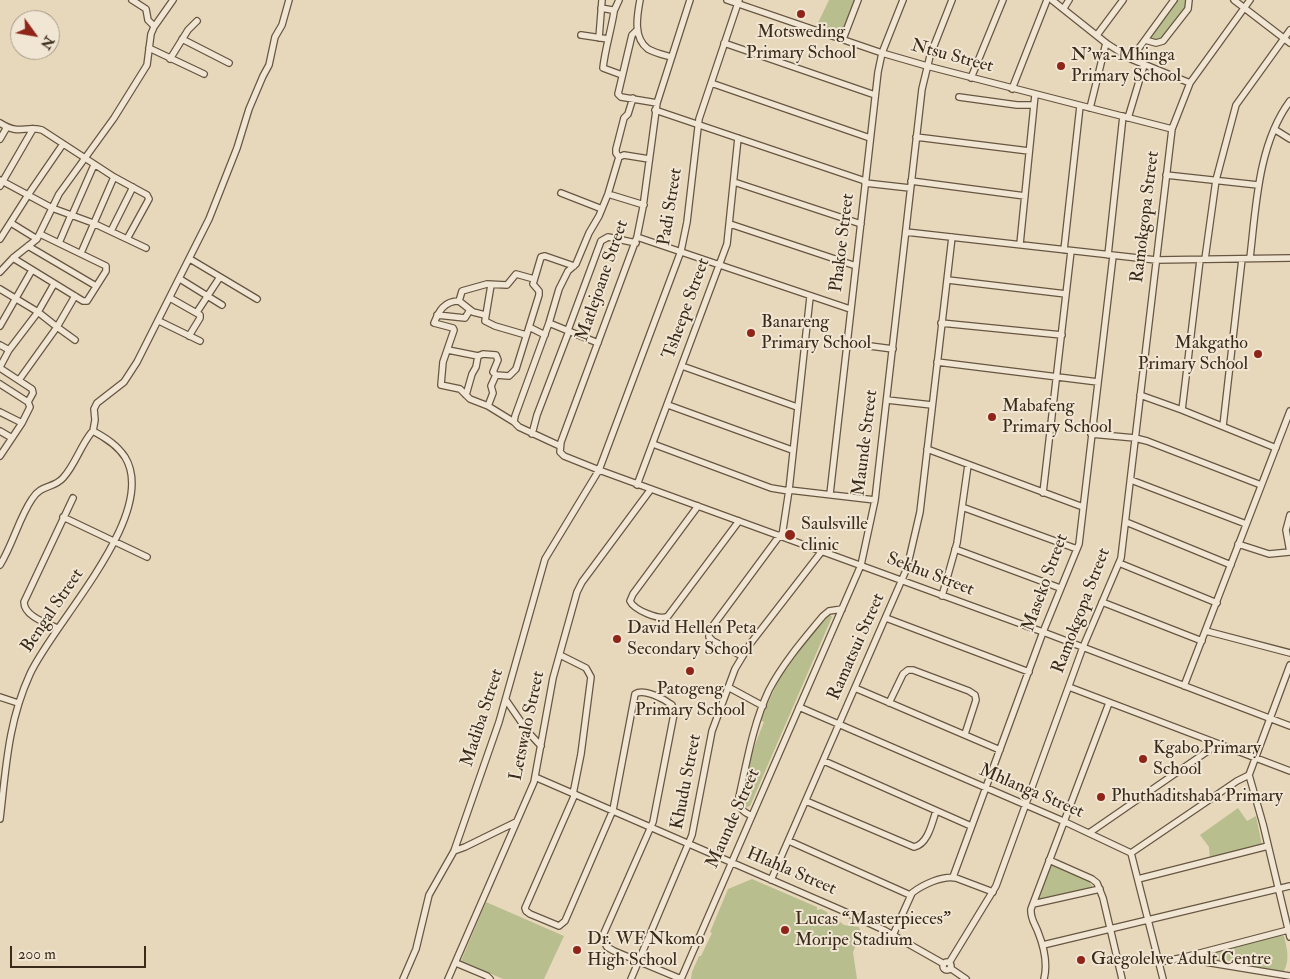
<!DOCTYPE html>
<meta charset="utf-8">
<style>
body{margin:0}
#map{position:relative;width:1290px;height:979px;overflow:hidden;background:#e8d8bb;font-family:"IM FELL Double Pica",serif}
canvas{display:block}
.north{position:absolute;left:10px;top:10px;width:50px;height:50px;box-sizing:border-box;background:#f0e6d3;border:1px solid #a79b89;border-radius:50%;rotate:122deg;font-size:14px;font-weight:700;line-height:20px;text-align:center;color:#3a2a19}
.north::after{content:'';display:block;margin:auto;width:18px;height:22px;background:#8f2418;clip-path:polygon(50% 0,100% 100%,50% 72%,0 100%)}
.scale{position:absolute;left:10px;top:946px;width:136px;height:22px;box-sizing:border-box;border:2px solid #3a2a19;border-top:0;padding-left:6px;font-size:15px;line-height:18px;white-space:nowrap;color:#3a2a19;-webkit-text-stroke:4px #f0e6d3;paint-order:stroke}
</style>
<div id="map">
<canvas width="1290" height="979"></canvas>
<div class="north">N</div>
<div class="scale">200 m</div>
</div>
<script>
const g = document.querySelector('canvas').getContext('2d');
g.lineJoin = 'round';
function paint(path, color) {
  g.fillStyle = color;
  g.fill(path, 'evenodd');
}
function trace(path, color, width, dash) {
  g.strokeStyle = color;
  g.lineWidth = width;
  g.lineCap = dash ? 'butt' : 'round';
  g.setLineDash(dash || []);
  g.stroke(path);
}
function drawText(font, color, halo, rows, align = 'center') {
  g.font = font + ' "IM FELL Double Pica",serif';
  g.lineWidth = 4;
  g.setLineDash([]);
  g.textBaseline = 'middle';
  g.strokeStyle = halo;
  g.fillStyle = color;
  for (const [text, x, y, turn = 0] of rows) {
    g.save();
    g.translate(x, y);
    g.rotate((+turn || 0) * Math.PI / 180);
    g.textAlign = isNaN(turn) ? turn : align;
    if (halo) g.strokeText(text, 0, 0);
    g.fillText(text, 0, 0);
    g.restore();
  }
}
paint(new Path2D(`
 M829,0h26l-14,36 -25,-9z
 M1177,0h8l2,9 -25,32 -15,-2z
 M829,613l3,4 -82,189 -5,2c-4,-29 8,-59 19,-86l-4,-2 19,-41 47,-64z
 M1238,808l9,13 9,-5 6,29 -52,14 -1,-12 -9,-12z
 M1052,864l36,16 4,6v2l-53,13 -1,-2 12,-34z
 M752,879l65,28v3l4,-1 6,3 3,7 8,3 1,-1 5,4 15,2 2,6 -8,19 4,27h-166l1,-7 7,-16h2l11,-23 -2,-1 18,-43z
 M486,902l78,34 -20,43h-41l-42,-18z
 M1279,935l5,1c3,12 6,24 0,35l-4,1 -83,-12 1,-5z`), '#b8be8e');
const minor = new Path2D(`
 M132,0l14,9 2,11 6,6
 M640,0c-3,16 -7,38 8,49 7,4 16,6 23,8
 M690,0l-33,103 -14,104 -6,30 -76,205 -1,10 4,4 35,14 444,162 247,94
 M727,0l155,53 45,13 245,63
 M1052,0l54,43 25,16 59,24
 M1234,0l56,43
 M601,8l11,2 2,2c-3,19 -9,37 -11,56l19,7
 M1064,8l5,-8
 M614,11l5,-11
 M637,30l-5,5 -14,59 3,3 36,6
 M581,35l27,4
 M1097,35l26,-35
 M599,38l3,-38
 M182,39l47,24
 M843,39l15,-39
 M1145,40l11,3 7,-2 25,-32 1,-9
 M724,43l151,52
 M149,48l55,26
 M170,59l18,-29 9,-9
 M1131,59l43,-59
 M971,78l32,-78
 M711,83l159,55
 M1012,89l35,-89
 M959,97l58,8h17
 M1090,108l16,-65
 M655,110l210,71
 M1128,118l16,-53
 M0,123c21,13 24,2 42,7l72,47 33,18 2,4 -22,40
 M1274,129l16,10
 M916,137l113,14
 M0,139l7,-12
 M619,157l-3,-4v-4l8,-31 4,-4 5,-16
 M1166,175l92,10
 M0,180l52,28 41,15 53,25
 M911,181l114,15
 M734,182l127,42
 M865,183l45,5
 M0,186l33,-57
 M561,193l41,16
 M608,194l36,11
 M72,215l22,-50
 M11,223l26,16
 M730,224l126,42
 M111,231l22,-44
 M906,232l250,28 134,-2
 M637,237l213,72
 M0,239l28,-44 35,-51
 M59,243l12,-28
 M1020,244l15,-149
 M28,246l68,40
 M1064,250l16,-144
 M81,253l33,-76
 M1108,255l15,-139
 M13,258l70,43h4l19,-30v-5l-66,-32
 M1250,258c6,-51 8,-114 40,-157
 M190,259l67,40
 M1205,259l11,-79 20,-75 54,-75
 M0,272l13,-14 24,-19 22,-45 55,-76 33,-53 4,-31 3,-7 19,-27
 M180,279l42,26
 M948,280l118,14
 M491,285l-6,36 10,5 31,9
 M0,289l38,23 19,15 18,-31
 M170,298l30,17v3l-11,18
 M459,301l3,-10 25,-7 20,1 9,-11 18,5
 M197,312l23,-35
 M437,315l28,3 5,-8
 M485,315l-12,-3 -14,-11c-15,0 -20,10 -25,22l19,5 1,2 -11,32 -2,23 19,4 10,10 18,7
 M159,321l41,20
 M549,323l49,20
 M941,323l121,12
 M0,326l32,-56
 M529,327l16,8
 M568,330l33,-89 7,-4 28,6
 M847,343l46,6
 M0,345l9,5
 M448,350l30,6 5,-2 13,1 2,5 -5,12 3,3
 M937,362l161,20
 M682,366l115,41
 M0,367l9,-17 29,-38 16,-28
 M0,368l32,21 1,4 -5,9
 M19,380l38,-53 18,13
 M0,384l28,18 2,5 -8,16 -22,33
 M466,395l6,-21 4,-7 2,-11
 M1140,395l42,15 94,38
 M887,400l45,5
 M668,405l124,45
 M1182,410l18,-150
 M0,412l22,11
 M514,422l-26,-16 5,-13 -2,-7 5,-11 13,1 7,-7 23,-74v-4l-6,-7 8,-27 4,-1 29,10
 M1223,426l19,-167
 M0,431l12,7
 M93,431l2,-11 -1,-11 3,-6 27,-21 13,-20 72,-143 28,-71 12,-39 14,-33 6,-11 6,-28 7,-12 7,-25
 M532,434l5,-19 32,-84
 M1091,434l44,4 12,3 114,44
 M653,444l118,44 18,3
 M560,446l-41,-19 -5,-5 1,-6 34,-93 10,-34 9,-18 8,-7 13,-31 10,-17 9,-22 11,-37 5,-2 25,4
 M927,449l156,58
 M1131,480l115,44
 M637,485l90,-241 11,-106
 M789,490l86,10
 M1043,493l28,-242
 M830,494l48,-422 4,-19 21,-53
 M698,506l-65,88 -3,7c4,9 30,20 38,15l71,-95
 M962,507l115,42
 M63,517l84,40
 M1126,522l105,43
 M782,536l7,-46 21,-193
 M1238,544l31,10 21,-2
 M955,549l105,39
 M1290,552l-4,-22 4,-15
 M1119,563l98,40
 M0,565c13,-21 19,-47 32,-66 9,-15 21,-10 31,-21 12,-13 17,-31 28,-45l2,-2c13,7 24,14 32,26 35,57 -72,166 -95,217 -22,48 -24,94 -30,145
 M942,596l15,-53 11,-78
 M1102,602l100,39
 M886,618l143,54
 M57,628c-11,-5 -33,-12 -33,-26l49,-104
 M1206,631l84,22
 M560,655l26,13 5,9 -10,77 -8,40
 M742,656l-29,-15 -4,-4v-6l71,-96
 M1290,665l-41,110 14,49 27,113
 M1184,686l106,-275
 M728,687l35,19
 M1069,687l221,84
 M855,688l145,62
 M0,697l18,6
 M506,700l22,32 13,14
 M889,703l14,-29 5,-4h5l56,21 6,4 1,5 -11,34
 M799,707l264,114 68,32 32,126
 M824,761l147,65
 M535,777l306,133 43,20 60,34
 M575,794l-50,114 1,3 4,3 29,12 6,-5 48,-111 22,-116c9,-6 29,5 37,11l2,9 -21,108 -49,111 -1,7 4,7 7,4 67,28
 M806,801l108,46c14,-3 18,-24 22,-36
 M752,816c-9,-4 -14,-8 -13,-19 8,-36 14,-73 30,-107 14,-27 35,-51 54,-74l6,-5 13,-2
 M1089,833l129,-89
 M789,841l121,54
 M454,851l11,-4 51,-25
 M1131,853l106,-72 12,-6
 M1049,860l43,19 5,4 6,15 19,81
 M953,877l90,-245 36,-88 34,-288
 M1138,879l130,-33
 M771,880l136,-312 13,-56 32,-275
 M1033,904l67,-15
 M893,935l19,-42c10,-8 31,-18 44,-15l37,14
 M1043,945l247,-59
 M1181,958l109,18
 M1159,962l22,-4 107,-28
 M943 966a4 4 0 1 1 8 0a4 4 0 1 1-8 0Z
 M456,963l31,13 3,3
 M949,963l47,-77 87,-239 38,-89 51,-429 18,-46 60,-83
 M950,968l16,11
 M403,979l13,-30 13,-54 25,-44 45,-129 46,-163 54,-89 82,-219 6,-29 12,-103 40,-119
 M448,979l86,-197 19,-104 24,-86 5,-10 69,-93
 M631,979l61,-144 20,-104 23,-62 15,-25 72,-93
 M681,979l180,-414 14,-65 47,-411 8,-33 22,-56
 M1044,979c4,-16 0,-32 -6,-47 -3,-8 -8,-14 -7,-23l78,-206`);
trace(minor, '#665642', 8);
trace(minor, '#f0e6d3', 5.5);
for (const [x, y, r, color] of [
 [801,14,5,"#8f2418"],
 [1061,66,5,"#8f2418"],
 [751,333,5,"#8f2418"],
 [1258,354,5,"#8f2418"],
 [992,417,5,"#8f2418"],
 [790,535,6,"#8f2418"],
 [617,639,5,"#8f2418"],
 [690,671,5,"#8f2418"],
 [1143,759,5,"#8f2418"],
 [1101,797,5,"#8f2418"],
 [785,930,5,"#8f2418"],
 [577,950,5,"#8f2418"],
 [1081,960,5,"#8f2418"]
]) {
  const dot = new Path2D();
  dot.arc(x, y, r, 0, 2 * Math.PI);
  g.fillStyle = color;
  g.fill(dot);
  trace(dot, '#f0e6d3', 2);
}
drawText('18px', '#3a2a19', '#f0e6d3', [
 ["Motsweding",801,33,"center"],
 ["Primary School",801,54,"center"],
 ["N'wa-Mhinga",1071,56],
 ["Primary School",1071,77],
 ["Banareng",761,323],
 ["Primary School",761,344],
 ["Makgatho",1248,344,"right"],
 ["Primary School",1248,365,"right"],
 ["Mabafeng",1002,407],
 ["Primary School",1002,428],
 ["Saulsville",801,525],
 ["clinic",801,546],
 ["David Hellen Peta",627,629],
 ["Secondary School",627,650],
 ["Patogeng",690,690,"center"],
 ["Primary School",690,711,"center"],
 ["Kgabo Primary",1153,749],
 ["School",1153,770],
 ["Phuthaditshaba Primary",1111,797],
 ["Lucas “Masterpieces”",795,920],
 ["Moripe Stadium",795,941],
 ["Dr. WF Nkomo",587,940],
 ["High School",587,961],
 ["Gaegolelwe Adult Centre",1091,960]
], 'left');
drawText('18px', '#3a2a19', '#f0e6d3', [
 ["Ntsu Street",952,57,15],
 ["Padi Street",671,207,-81],
 ["Ramokgopa Street",1146,217,-83],
 ["Phakoe Street",843,243,-83],
 ["Matlejoane Street",603,281,-71],
 ["Tsheepe Street",687,309,-70],
 ["Maunde Street",866,443,-83],
 ["Sekhu Street",930,575,21],
 ["Maseko Street",1046,583,-70],
 ["Bengal Street",53,611,-56],
 ["Ramokgopa Street",1082,611,-69],
 ["Ramatsui Street",857,647,-66],
 ["Madiba Street",483,718,-72],
 ["Letswalo Street",528,726,-78],
 ["Khudu Street",687,782,-79],
 ["Mhlanga Street",1031,792,23],
 ["Maunde Street",734,819,-66],
 ["Hlahla Street",791,872,23]
]);
</script>
